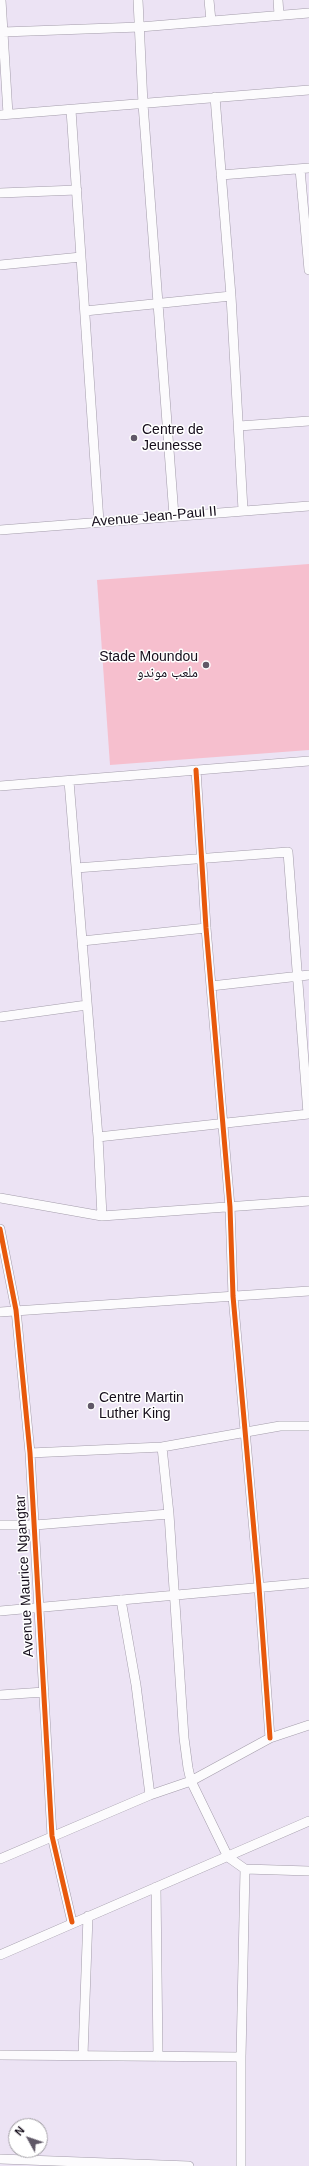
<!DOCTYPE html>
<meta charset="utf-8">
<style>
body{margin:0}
#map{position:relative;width:309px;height:2166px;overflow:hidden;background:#ece3f4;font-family:Helvetica,sans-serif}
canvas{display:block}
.north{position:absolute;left:8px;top:2118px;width:40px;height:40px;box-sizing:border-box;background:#fff;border:1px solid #a19ea4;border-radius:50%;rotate:310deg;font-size:11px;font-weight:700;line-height:16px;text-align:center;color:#150d1b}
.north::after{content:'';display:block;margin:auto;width:14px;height:18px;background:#605867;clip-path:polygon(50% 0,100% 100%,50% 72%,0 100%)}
</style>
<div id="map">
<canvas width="309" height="2166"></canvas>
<div class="north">N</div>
</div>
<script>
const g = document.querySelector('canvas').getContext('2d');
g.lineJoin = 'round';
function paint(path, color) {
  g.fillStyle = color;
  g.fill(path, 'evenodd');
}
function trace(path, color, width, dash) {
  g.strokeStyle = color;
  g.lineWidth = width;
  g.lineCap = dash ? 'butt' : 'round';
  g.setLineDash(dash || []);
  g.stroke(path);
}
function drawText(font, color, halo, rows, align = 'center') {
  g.font = font + ' Helvetica,"Noto Naskh Arabic",sans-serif';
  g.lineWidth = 3;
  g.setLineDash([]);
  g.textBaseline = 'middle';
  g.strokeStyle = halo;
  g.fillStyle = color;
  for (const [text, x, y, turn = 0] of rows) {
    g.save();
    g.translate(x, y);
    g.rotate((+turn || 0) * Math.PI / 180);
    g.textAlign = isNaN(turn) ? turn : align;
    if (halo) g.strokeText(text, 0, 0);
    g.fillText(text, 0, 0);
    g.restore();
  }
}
paint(new Path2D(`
 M309,564v186l-199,15 -13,-185z`), '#f6bfce');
const minor = new Path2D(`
 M1,0l7,114
 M138,0l5,104 31,412
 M209,0l2,21
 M278,0l1,15
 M3,32l137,-5 169,-14
 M215,97l16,199 12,214
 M71,110l28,412
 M0,115l309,-25
 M300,169l9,101
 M221,175l88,-7
 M0,193l77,-3
 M0,265l81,-8
 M85,311l146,-15
 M239,426l70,-5
 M0,530l309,-24
 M196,770l10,158 24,279 3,89 26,291 11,151
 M69,781l29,356 4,79
 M0,786l309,-25
 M76,868l212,-16 20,262
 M82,941l124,-13
 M211,986l98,-11
 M0,1017l87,-12
 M98,1137l211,-23
 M0,1198l102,18 207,-15
 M0,1229l16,81 14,143 22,383 20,86
 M0,1312l309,-21
 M162,1447l7,67 15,224 4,30 3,13 37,76 17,12 64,2
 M30,1453l132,-6 118,-21h29
 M0,1525h35l134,-11
 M121,1600l15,85 14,110
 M0,1611l309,-28
 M0,1695l44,-3
 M0,1859l150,-64 41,-14 79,-43 39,-13
 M156,1887l2,170
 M0,1955l309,-134
 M0,2055l241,2
 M83,2055l5,-139
 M0,2159l189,7
 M241,2166v-109l4,-188`);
trace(minor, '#a39caa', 10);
trace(minor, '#fcfbfd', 9);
trace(new Path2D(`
 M196,770l10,158 24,279 3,89 26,291 11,151
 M0,1229l16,81 14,143 22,383 20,86`), '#e8590c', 5);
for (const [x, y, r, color] of [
 [134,438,4,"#605867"],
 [206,665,4,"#605867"],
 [91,1406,4,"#605867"]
]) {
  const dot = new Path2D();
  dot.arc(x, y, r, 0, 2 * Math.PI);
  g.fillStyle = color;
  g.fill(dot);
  trace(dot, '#fff', 1.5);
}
drawText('14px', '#150d1b', '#fff', [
 ["Centre de",142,430],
 ["Jeunesse",142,446],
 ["Stade Moundou",198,657,"right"],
 ["ملعب موندو",198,673,"right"],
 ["Centre Martin",99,1398],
 ["Luther King",99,1414]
], 'left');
drawText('14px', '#150d1b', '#fff', [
 ["Avenue Jean-Paul II",154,517,-5],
 ["Avenue Maurice Ngangtar",25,1576,-93]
]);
</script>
